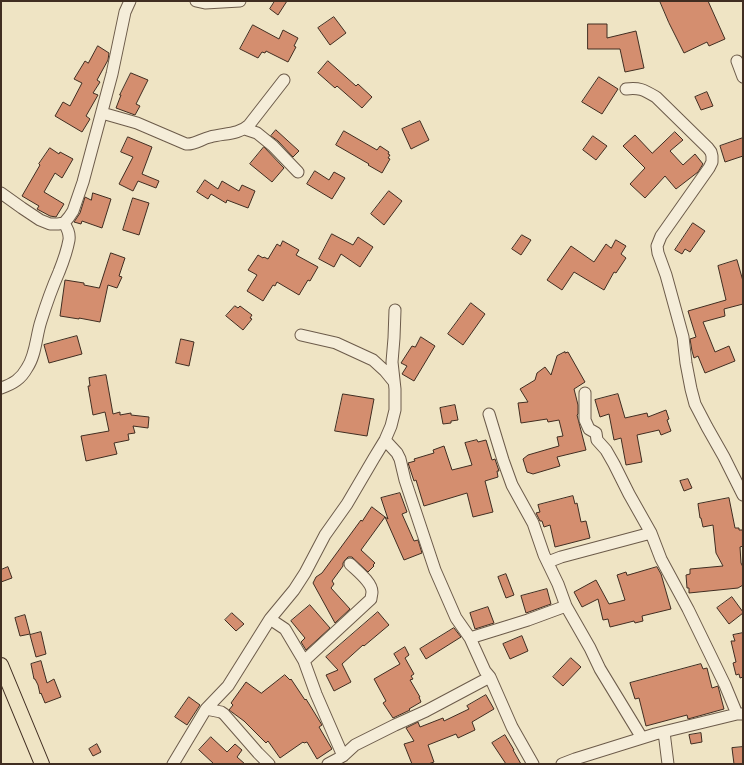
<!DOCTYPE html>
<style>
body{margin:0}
#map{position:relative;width:744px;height:765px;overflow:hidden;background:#efe4c4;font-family:"Sorts Mill Goudy",serif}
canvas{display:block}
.frame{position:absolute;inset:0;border:2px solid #402d21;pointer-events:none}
</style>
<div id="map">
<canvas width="744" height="765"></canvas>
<div class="frame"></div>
</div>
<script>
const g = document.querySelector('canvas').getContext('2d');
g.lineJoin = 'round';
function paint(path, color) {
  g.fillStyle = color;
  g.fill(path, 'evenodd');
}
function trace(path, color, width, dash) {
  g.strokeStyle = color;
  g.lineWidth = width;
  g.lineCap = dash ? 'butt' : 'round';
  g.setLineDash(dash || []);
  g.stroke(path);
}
const building = new Path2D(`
 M275,1h12l-9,14 -8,-6z
 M660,1h48l17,38 -16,7 -2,-4 -23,11 -15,-30z
 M334,17l12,16 -16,12 -12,-17z
 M588,24h19v14l29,-7 8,37 -19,4 -5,-23h-32z
 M253,25l26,14 4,-9 15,8 -4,8 2,1 -8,15 -22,-11 -1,2 -3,-1 -4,6 -18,-9z
 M98,46l11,7 -1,7 -11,20 3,2 -7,11 5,2 -12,21 4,3 -8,13 -27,-16 8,-14 7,4 12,-23 -8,-4 11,-18 3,2z
 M328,61l28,25 2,-2 14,13 -10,11 -25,-22 -2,2 -17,-15z
 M131,73l17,7 -12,24 4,2 -5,9 -19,-7 5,-13h-1z
 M599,77l19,12 -16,25 -20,-12z
 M707,92l6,14 -12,4 -6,-13z
 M420,121l9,19 -18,9 -9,-20z
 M276,130l23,21 -6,6 -15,-16 -7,-5z
 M344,131l33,19 3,-4 9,6 -1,2 2,1 -2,3 2,1 -8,14 -14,-8 1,-1 -33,-19z
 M675,132l8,8 -13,11 13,14 12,-11 8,10 -5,8 -22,17 -11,-13 -20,22 -15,-14 15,-16 -22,-22 12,-11 17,18z
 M593,136l14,10 -11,14 -13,-10z
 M128,137l24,10 -10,27 17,7 -3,7 -18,-7 -5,10 -14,-7 14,-27 -12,-5z
 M743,138v18l-18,6 -5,-16z
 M264,147l19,20 1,1 -12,14 -22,-18z
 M50,148l9,6 1,-2 13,7 -11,19 -7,-5 -11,19 20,12 -8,13 -6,-1 -13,-7 2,-3 -17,-10 18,-31 -1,-1z
 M315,171l14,9 5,-8 11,6 -13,21 -25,-15z
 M205,180l13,9 4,-8 17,10 3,-6 13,6 -7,17 -21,-8 -1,3 -15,-9 -3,5 -11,-7z
 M389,191l13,10 -18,24 -13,-11z
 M93,193l18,6 -9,29 -20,-7 -1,3 -7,-2 6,-9 5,-16 6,3z
 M133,198l16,5 -10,32 -16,-5z
 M693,223l12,8 -15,21 -5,-3 -3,5 -7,-4z
 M332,234l21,11 5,-8 15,10 -13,20 -19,-13 -7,13 -15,-8z
 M522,235l9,5 -10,15 -9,-6z
 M616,240l10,6 -5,8 5,4 -10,15 -2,-1 -10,18 -30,-18 -12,18 -15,-10 24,-34 23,16 12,-18 5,4z
 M283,241l16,9 -3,5 22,12 -8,14 -2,-1 -9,15 -22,-13 -2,4 -2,-1 -10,16 -16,-10 10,-16 -9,-5 10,-15 5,3 1,-1 4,2 9,-15 3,2z
 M111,253l14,5 -6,18 3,1 -5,11 -9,-3 -8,37 -21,-4v1l-19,-3 5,-36 19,3v2l15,3z
 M737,260l6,21v23l-19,5 1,7 -22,6 12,30 14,-6 6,15 -30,12 -7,-17 -4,2 -2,-7 -2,-12 6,-2 -8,-26 38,-11 -8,-34z
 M471,303l14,11 -22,31 -15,-11z
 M235,306l3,2 2,-2 12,9 -2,3 2,1 -9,11 -17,-14z
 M77,336l5,18 -33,9 -5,-18z
 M421,337l14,9 -21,35 -12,-7 5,-8 -6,-3 11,-17 3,1z
 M181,339l13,3 -5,24 -13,-3z
 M565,352v1l3,-1 17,30 -11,7 4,16v9l-1,1 9,35 -29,7 3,9 -27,8 -6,-2 -4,-13 5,-4 31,-9 -2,-9 6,-1 -4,-16 -11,2 -1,-3 -26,4 -3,-20 10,-1 -8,-13 15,-9 2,-7 8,-6 6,8 6,-19z
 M106,375l7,39 7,-2v3l11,-2v2l18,2 -1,11 -15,-2 2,7 -7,1 1,6 -15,3 3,11 -31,7 -5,-25 28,-5 -4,-19 -12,3 -5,-29h2l-1,-8z
 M343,394l31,5 -7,37 -32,-5z
 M618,394l7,24 22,-5 1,4 18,-7 3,9 -2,1 4,11 -10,4 -2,-5 -22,5 5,27 -16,3 -5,-27 -7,2 -5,-26 -9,3 -5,-17z
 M455,405l3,15 -7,1v2l-8,1 -3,-16z
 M477,440l1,2 8,-2 6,20 3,-1 4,12h-2l1,6 -13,4 8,31 -20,5 -6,-24 -43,13 -8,-26 -2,1 -6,-18 7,-2 -1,-2 20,-6 -1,-3 11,-4 8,24 20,-5 -7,-22z
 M688,479l4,9 -8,3 -4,-10z
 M400,493l7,19 -5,2 12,27 4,-1 4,13 -18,7 -19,-43 3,2 -7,-21z
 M573,496l2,8 2,-1 4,19 5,-1 4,17 -35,9 -5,-22 -6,2 -2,-6h-2l-4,-8 4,-1 -2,-7z
 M729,498l6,30h4v2h4v16l-3,1 1,16 2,4v18l-5,3 -49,5v-5h-2l-1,-13 4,-1v-5l33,-3 -7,-13 -3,-28 -10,2 -2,-9h-1l-2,-14z
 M372,507l13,10 -24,33 14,13 -2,2 1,1 -6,6 -16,-15h-4l-3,3 -2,3v3l-11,15 2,3 -3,4 19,21 -15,14 -22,-40 3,-6 6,-4 39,-53 1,1z
 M8,567l4,11 -11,4v-12z
 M657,567l4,7 10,35 -29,7 1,5 -8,2 -1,-2 -24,6 -2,-8 -5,1 -5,-21 -16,8 -8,-15 22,-12 13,24 16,-4 -8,-25 9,-3 1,3z
 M506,574l8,21 -8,3 -8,-21z
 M547,589l4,15 -25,9 -5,-17z
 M732,597l11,15v1l-14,11 -12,-16z
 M310,605l20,23 -24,22 -5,-8 4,-4 -14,-17z
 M488,607l6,16 -19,6 -5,-16z
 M378,612l11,13 -25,21 -1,-1 -21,19 9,18 -17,9 -8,-16 12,-5 -12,-13z
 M232,613l12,11 -8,7 -11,-11z
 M25,615l5,19 -10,2 -5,-18z
 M454,628l7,9 -35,22 -6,-10z
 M41,632l5,22 -10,3 -6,-22z
 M743,633v44l-3,1 -1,-4 -3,1 -3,-12 3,-1 -5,-21h4l-2,-6z
 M522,636l6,15 -18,8 -7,-15z
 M405,647l4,8 -4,3 9,16 -3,2 2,3 -3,1 10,17h-1l2,5 -12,7 1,1 -17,8 -10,-15 3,-2 -12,-22 26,-15 -6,-10z
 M571,658l10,9 -18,19 -10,-9z
 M41,661l6,22 7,-4 7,18 -16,6 -4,-10 -1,1 -2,-9 -3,-6h-1l-3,-15z
 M701,664l2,5 4,-1 5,20 6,-2 6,23 -36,10 -1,-4 -41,11 -7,-28 -4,1 -5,-16z
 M285,675l5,5 1,-1 14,21 1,-1 16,26 -3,2 13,22 -15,10 -10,-17 -3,1 -1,-1 -23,16 -12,-17 -2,2 -22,-22 -15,-11 4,-5 -2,-2 15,-21 15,11z
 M486,695l8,14 -22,13 3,8 -17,8 -2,-4 -28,11 6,17 -6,2h-16l-8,-20 10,-3 -8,-13 12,-6 2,5 23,-9 1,3 25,-12 -2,-3z
 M189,697l11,8 -13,20 -12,-8z
 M701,733l1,9 -11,2 -2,-9z
 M505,735l9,15h-1l8,14h-15l-14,-21z
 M211,737l16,15 8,-8 7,6 -5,7 8,7h-31l-15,-14z
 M97,744l4,8 -8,4 -4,-7z
 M743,747v17h-9l-2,-16z`);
paint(building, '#d48e6f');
trace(building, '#402d21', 1);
const minor = new Path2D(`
 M196,1l9,2 35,-2
 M737,61l6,16
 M626,89c13,-2 18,1 30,8l52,51 3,4 1,4v6l-3,6 -48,68 -4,10 1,7 8,22 11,40 6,22 3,26 5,26 4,15 12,23 17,30 19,38
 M102,113l35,10 49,21c9,1 15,-5 24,-7 14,-4 28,-2 39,-12l35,-45
 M245,129l12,4 16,13 25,26
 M1,193l21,15 18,12 10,4h8l6,-1 5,-6 4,-6 10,-29 29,-108 13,-62 5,-11
 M301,335l35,8 37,17 12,11 9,11
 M1,388c12,-4 20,-9 26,-20 9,-13 9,-32 14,-47 5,-16 11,-33 18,-49 4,-10 8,-21 10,-32 1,-7 -2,-12 -5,-17
 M585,393v27l4,9 7,4 1,7 9,10 8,14 15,30 22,39 10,26 27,50 37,76 12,29
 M489,414l14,46 9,25 21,38 11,32 14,29 8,22 24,42 10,21 42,69
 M385,440l12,13 3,6 5,21 30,90 21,48 14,20 15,33 5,6 22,50 21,37
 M548,562l13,-5 90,-24
 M270,619l24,-29 11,-17 20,-38 22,-31 27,-46 11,-18 6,-14 4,-16v-21l-3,-27 2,-24 1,-28
 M470,638l58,-18 38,-14
 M304,661l67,-62c0,-2 1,-5 1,-7 0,-10 -15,-21 -22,-28
 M206,709l22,-23 42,-67 15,10 19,32 12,33 27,62
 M664,732l4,32
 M173,764l33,-55 15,3 3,2 34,39 11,11
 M328,764l15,-8 12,-11 40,-20 31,-14 64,-34
 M562,764l13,-5 80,-25 82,-20h5`);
const major = new Path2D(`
 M1,665l41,99`);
trace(minor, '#6c5b4a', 13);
trace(major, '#402d21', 16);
trace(minor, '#f5edd9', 11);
trace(major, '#efe4c4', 14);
</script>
